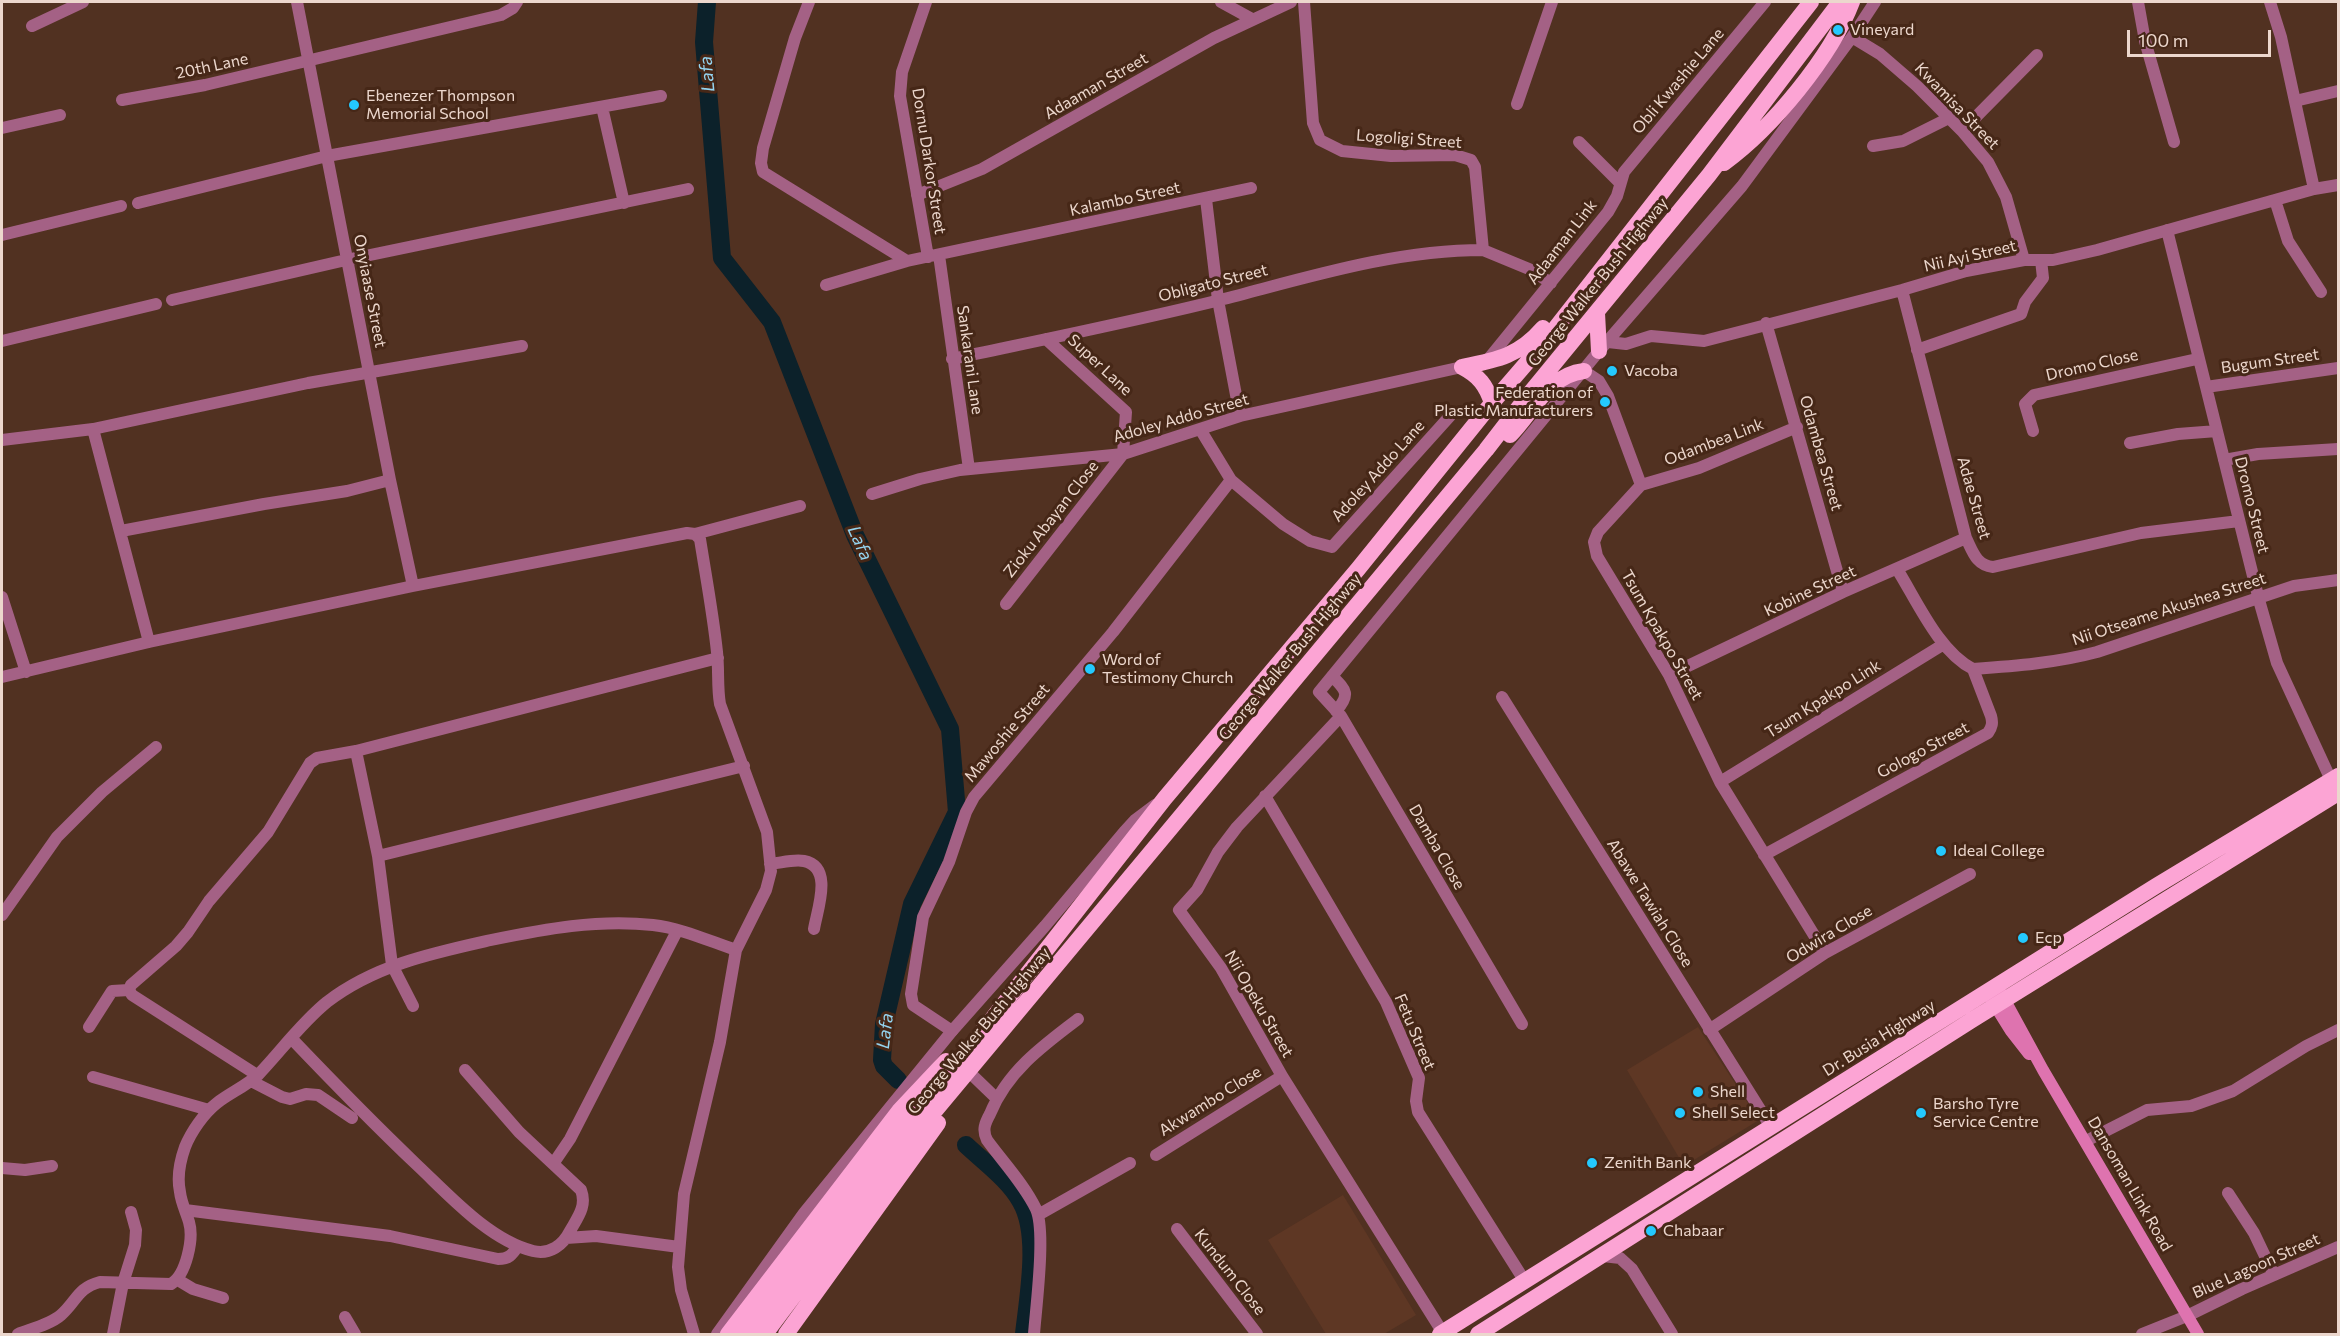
<!DOCTYPE html>
<style>
body{margin:0}
#map{position:relative;width:2340px;height:1336px;overflow:hidden;background:#513121;font-family:Commissioner,sans-serif}
canvas{display:block}
.frame{position:absolute;inset:0;border:3px solid #ecd7cd;pointer-events:none}
.scale{position:absolute;left:2127px;top:30px;width:144px;height:27px;box-sizing:border-box;border:3px solid #ecd7cd;border-top:0;padding-left:8px;font-size:18px;line-height:21px;white-space:nowrap;color:#ecd7cd;-webkit-text-stroke:4px #462717;paint-order:stroke}
</style>
<div id="map">
<canvas width="2340" height="1336"></canvas>
<div class="frame"></div>
<div class="scale">100 m</div>
</div>
<script>
const g = document.querySelector('canvas').getContext('2d');
g.lineJoin = 'round';
function paint(path, color) {
  g.fillStyle = color;
  g.fill(path, 'evenodd');
}
function trace(path, color, width, dash) {
  g.strokeStyle = color;
  g.lineWidth = width;
  g.lineCap = dash ? 'butt' : 'round';
  g.setLineDash(dash || []);
  g.stroke(path);
}
function drawText(font, color, halo, rows, align = 'center') {
  g.font = font + ' Commissioner,sans-serif';
  g.lineWidth = 6;
  g.setLineDash([]);
  g.textBaseline = 'middle';
  g.strokeStyle = halo;
  g.fillStyle = color;
  for (const [text, x, y, turn = 0] of rows) {
    g.save();
    g.translate(x, y);
    g.rotate((+turn || 0) * Math.PI / 180);
    g.textAlign = isNaN(turn) ? turn : align;
    if (halo) g.strokeText(text, 0, 0);
    g.fillText(text, 0, 0);
    g.restore();
  }
}
paint(new Path2D(`
 M1698,1027l61,93 -75,46 -57,-96z
 M1343,1195l73,120 -32,19h-58l-58,-94z`), '#5e3724');
trace(new Path2D(`
 M707,2l-3,40 18,216 50,64 83,213 95,194 7,83 -45,92 -28,120 -2,36 2,6 14,14
 M966,1145c18,17 43,35 55,57 19,33 7,95 3,132`), '#0c212a', 18);
trace(new Path2D(`
 M297,2l93,478 23,106
 M809,2l-14,36 -32,110 -2,15 2,9 144,89
 M926,2l-24,70 -2,24 28,161
 M1221,2l31,17
 M1304,2l9,121 7,17 22,11 49,5 64,-1 16,5 4,7 8,83 46,19 22,14
 M2138,2l7,39 29,101
 M2270,2l11,35 33,152
 M32,26l51,-24
 M1852,37l28,17 37,32 45,45 26,31 18,35 18,63
 M122,100l83,-15 296,-70 12,-7 4,-6
 M2295,101l43,-10
 M1517,104l35,-102
 M602,107l22,96
 M2,128l58,-13
 M1962,131l75,-76
 M1579,142l40,40
 M1873,146l30,-5 46,-23
 M917,195l65,-26 232,-131 77,-36
 M1206,199l12,101 22,116
 M2275,200l13,41 33,51
 M138,203l189,-47 334,-60
 M2167,230l92,370 18,63 54,117
 M2,235l119,-29
 M939,255l30,214
 M826,285l81,-24 344,-73
 M1902,290l64,248c7,14 10,27 27,29l148,-34 98,-12
 M172,300l174,-40 342,-71
 M1766,323l77,269
 M2,341l154,-37
 M1608,342l18,2 25,-8 53,5 198,-51 64,-19 58,-11h29l44,-10 217,-61 24,-4
 M1917,350l104,-36 4,-12 18,-24 -2,-18
 M952,359c89,-19 179,-37 268,-59 86,-22 173,-50 263,-50
 M1486,362l122,-150 9,-16 7,-24 141,-170
 M1584,371l15,10 9,15 33,89
 M2206,387l132,-19
 M93,429l56,213
 M1200,429l31,51 52,44 27,17 22,6 118,-131
 M2033,431l-8,-27 9,-9 163,-36
 M2,440l91,-11 215,-46 214,-37
 M2130,443l48,-9 39,-3
 M2224,460l34,-6 80,-5
 M1641,485l-43,47 -4,10 3,14 72,119 51,107 105,171
 M1641,485l58,-17 98,-41
 M872,494l48,-15 40,-9 163,-16 117,-38 222,-49
 M121,531l143,-27 83,-13 43,-11
 M2,597l24,75
 M1006,604l117,-150 3,-42 -80,-73
 M1973,669c42,-3 83,-6 124,-17l197,-66 44,-6
 M1669,675l174,-83 123,-54
 M1332,676c14,14 19,18 4,35
 M2,677l147,-35 264,-56 274,-53 8,1 105,-28
 M1502,697l269,430
 M1341,716l-104,111 -19,25 -21,38 -18,20 42,58 61,108 161,257
 M356,751l22,105 14,109 21,41
 M1720,782l224,-138
 M1265,796l121,206 33,76 -3,23 2,11 106,168
 M1764,855l224,-122c4,-6 5,-10 3,-17l-18,-47c-34,-17 -56,-68 -76,-100
 M378,856l366,-90
 M770,864c11,-1 23,-5 34,-3 30,6 13,49 10,68
 M2,915l55,-78 45,-45 54,-45
 M129,990l2,-5 45,-39 12,-14 21,-31 59,-69 42,-69 7,-5 39,-7 362,-93
 M129,990l3,5 125,80
 M1522,1024l-181,-308 -22,-24 280,-341 143,-165 110,-149 23,-35
 M89,1027l23,-36 17,-1
 M1709,1030l116,-77 145,-79
 M952,1031l-39,-26 -2,-11 12,-77 26,-55 17,-50 8,-15 139,-165 118,-152
 M291,1038c41,43 83,86 126,127 32,30 72,75 116,86 17,4 30,-6 37,-20 8,-14 17,-25 11,-41l-62,-58 -54,-62
 M969,1072l27,26
 M93,1077l116,33
 M251,1081l31,16 8,2 16,-5 12,1 34,23
 M2086,1141l61,-31 44,-4 42,-15 73,-45 32,-16
 M1156,1155l126,-79
 M553,1164l17,-25 107,-208
 M2,1168l23,2 27,-4
 M2228,1193l26,40 20,42
 M185,1210l205,26 108,23c11,0 14,-4 20,-13
 M1038,1215l92,-52
 M1177,1229l80,105
 M566,1238l30,-2 83,11
 M178,1280l15,9 30,9
 M2187,1316l55,-27 96,-42
 M345,1317l10,17
 M18,1334c13,-5 33,-10 43,-19 16,-14 16,-27 39,-33l71,2c15,-9 23,-45 18,-62 -3,-10 -8,-20 -9,-30 -3,-14 0,-31 5,-45 6,-15 19,-34 32,-44 13,-10 29,-17 41,-28 23,-24 43,-52 69,-73 48,-37 106,-49 164,-62 54,-11 106,-21 162,-15 28,3 56,16 83,25
 M113,1334l10,-51 12,-38 1,-15 -5,-18
 M694,1334l-13,-44 -3,-23 6,-73 36,-152 16,-92 30,-60 5,-19 -4,-39 -47,-128c-3,-17 -1,-34 -3,-52 -4,-38 -11,-75 -17,-113l-5,-5
 M1034,1334c2,-27 12,-103 2,-125 -12,-25 -33,-47 -49,-69 -5,-10 -2,-17 3,-26 17,-42 52,-68 88,-95`), '#a46185', 12);
trace(new Path2D(`
 M1603,1256l17,2 12,11 40,65
 M717,1334l87,-121 148,-182 93,-105 79,-94 11,-12 20,-15
 M2142,1334l45,-18`), '#a46185', 12);
trace(new Path2D(`
 M2001,993l42,77 155,264
 M1991,999l20,32 18,23`), '#de73af', 12);
trace(new Path2D(`
 M1724,163c48,-35 107,-106 128,-161
 M1597,313l2,38
 M1462,367c35,-7 57,-11 81,-39
 M1462,367c17,9 24,18 30,36
 M1510,435c23,-23 38,-60 74,-64
 M728,1334l171,-223 47,-50
 M747,1334l139,-184 88,-108 191,-244 193,-229 134,-166 51,-59 268,-342
 M765,1334l118,-157 47,-60 556,-667 44,-57 179,-218 131,-173
 M786,1334l152,-211
 M1440,1334l716,-448 182,-110
 M1478,1334l494,-314 366,-227`), '#fca4d4', 16);
for (const [x, y, r, color] of [
 [1838,30,6,"#24c9fe"],
 [354,105,6,"#24c9fe"],
 [1612,371,6,"#24c9fe"],
 [1605,402,6,"#24c9fe"],
 [1090,669,6,"#24c9fe"],
 [1941,851,6,"#24c9fe"],
 [2023,938,6,"#24c9fe"],
 [1698,1092,6,"#24c9fe"],
 [1680,1113,6,"#24c9fe"],
 [1921,1113,6,"#24c9fe"],
 [1592,1163,6,"#24c9fe"],
 [1651,1231,6,"#24c9fe"]
]) {
  const dot = new Path2D();
  dot.arc(x, y, r, 0, 2 * Math.PI);
  g.fillStyle = color;
  g.fill(dot);
  trace(dot, '#462717', 2);
}
drawText('16px', '#ecd7cd', '#462717', [
 ["Vineyard",1850,30],
 ["Ebenezer Thompson",366,96],
 ["Memorial School",366,114],
 ["Vacoba",1624,371],
 ["Federation of",1593,393,"right"],
 ["Plastic Manufacturers",1593,411,"right"],
 ["Word of",1102,660],
 ["Testimony Church",1102,678],
 ["Ideal College",1953,851],
 ["Ecp",2035,938],
 ["Shell",1710,1092],
 ["Barsho Tyre",1933,1104],
 ["Service Centre",1933,1122],
 ["Shell Select",1692,1113],
 ["Zenith Bank",1604,1163],
 ["Chabaar",1663,1231]
], 'left');
drawText('16px', '#ecd7cd', '#462717', [
 ["20th Lane",212,66,-12],
 ["Obli Kwashie Lane",1678,81,-50],
 ["Adaaman Street",1096,86,-30],
 ["Kwamisa Street",1957,106,46],
 ["Logoligi Street",1409,139,4],
 ["Dornu Darkor Street",929,161,81],
 ["Kalambo Street",1125,199,-12],
 ["Adaaman Link",1562,242,-52],
 ["Nii Ayi Street",1970,256,-13],
 ["George Walker Bush Highway",1598,282,-51],
 ["Obligato Street",1213,283,-14],
 ["Onyiaase Street",370,291,79],
 ["Sankarani Lane",970,360,82],
 ["Bugum Street",2270,361,-8],
 ["Super Lane",1100,365,43],
 ["Dromo Close",2092,365,-13],
 ["Adoley Addo Street",1181,418,-16],
 ["Odambea Link",1714,442,-21],
 ["Odambea Street",1821,453,74],
 ["Adoley Addo Lane",1378,471,-48],
 ["Adae Street",1974,498,74],
 ["Dromo Street",2252,505,76],
 ["Zioku Abayan Close",1051,519,-52],
 ["Kobine Street",1810,591,-25],
 ["Nii Otseame Akushea Street",2169,609,-18],
 ["Tsum Kpakpo Street",1662,635,60],
 ["George Walker Bush Highway",1290,657,-50],
 ["Tsum Kpakpo Link",1823,699,-32],
 ["Mawoshie Street",1007,733,-50],
 ["Gologo Street",1923,750,-28],
 ["Damba Close",1437,847,60],
 ["Abawe Tawiah Close",1650,903,58],
 ["Odwira Close",1829,934,-31],
 ["Nii Opeku Street",1259,1004,60],
 ["George Walker Bush Highway",979,1031,-50],
 ["Fetu Street",1415,1032,67],
 ["Dr. Busia Highway",1879,1038,-32],
 ["Akwambo Close",1210,1101,-32],
 ["Dansoman Link Road",2130,1184,60],
 ["Blue Lagoon Street",2256,1266,-24],
 ["Kundum Close",1230,1272,52]
]);
drawText('italic 18px', '#94d4f0', '#462717', [
 ["Lafa",707,74,-95],
 ["Lafa",860,543,66],
 ["Lafa",885,1031,-83]
]);
</script>
